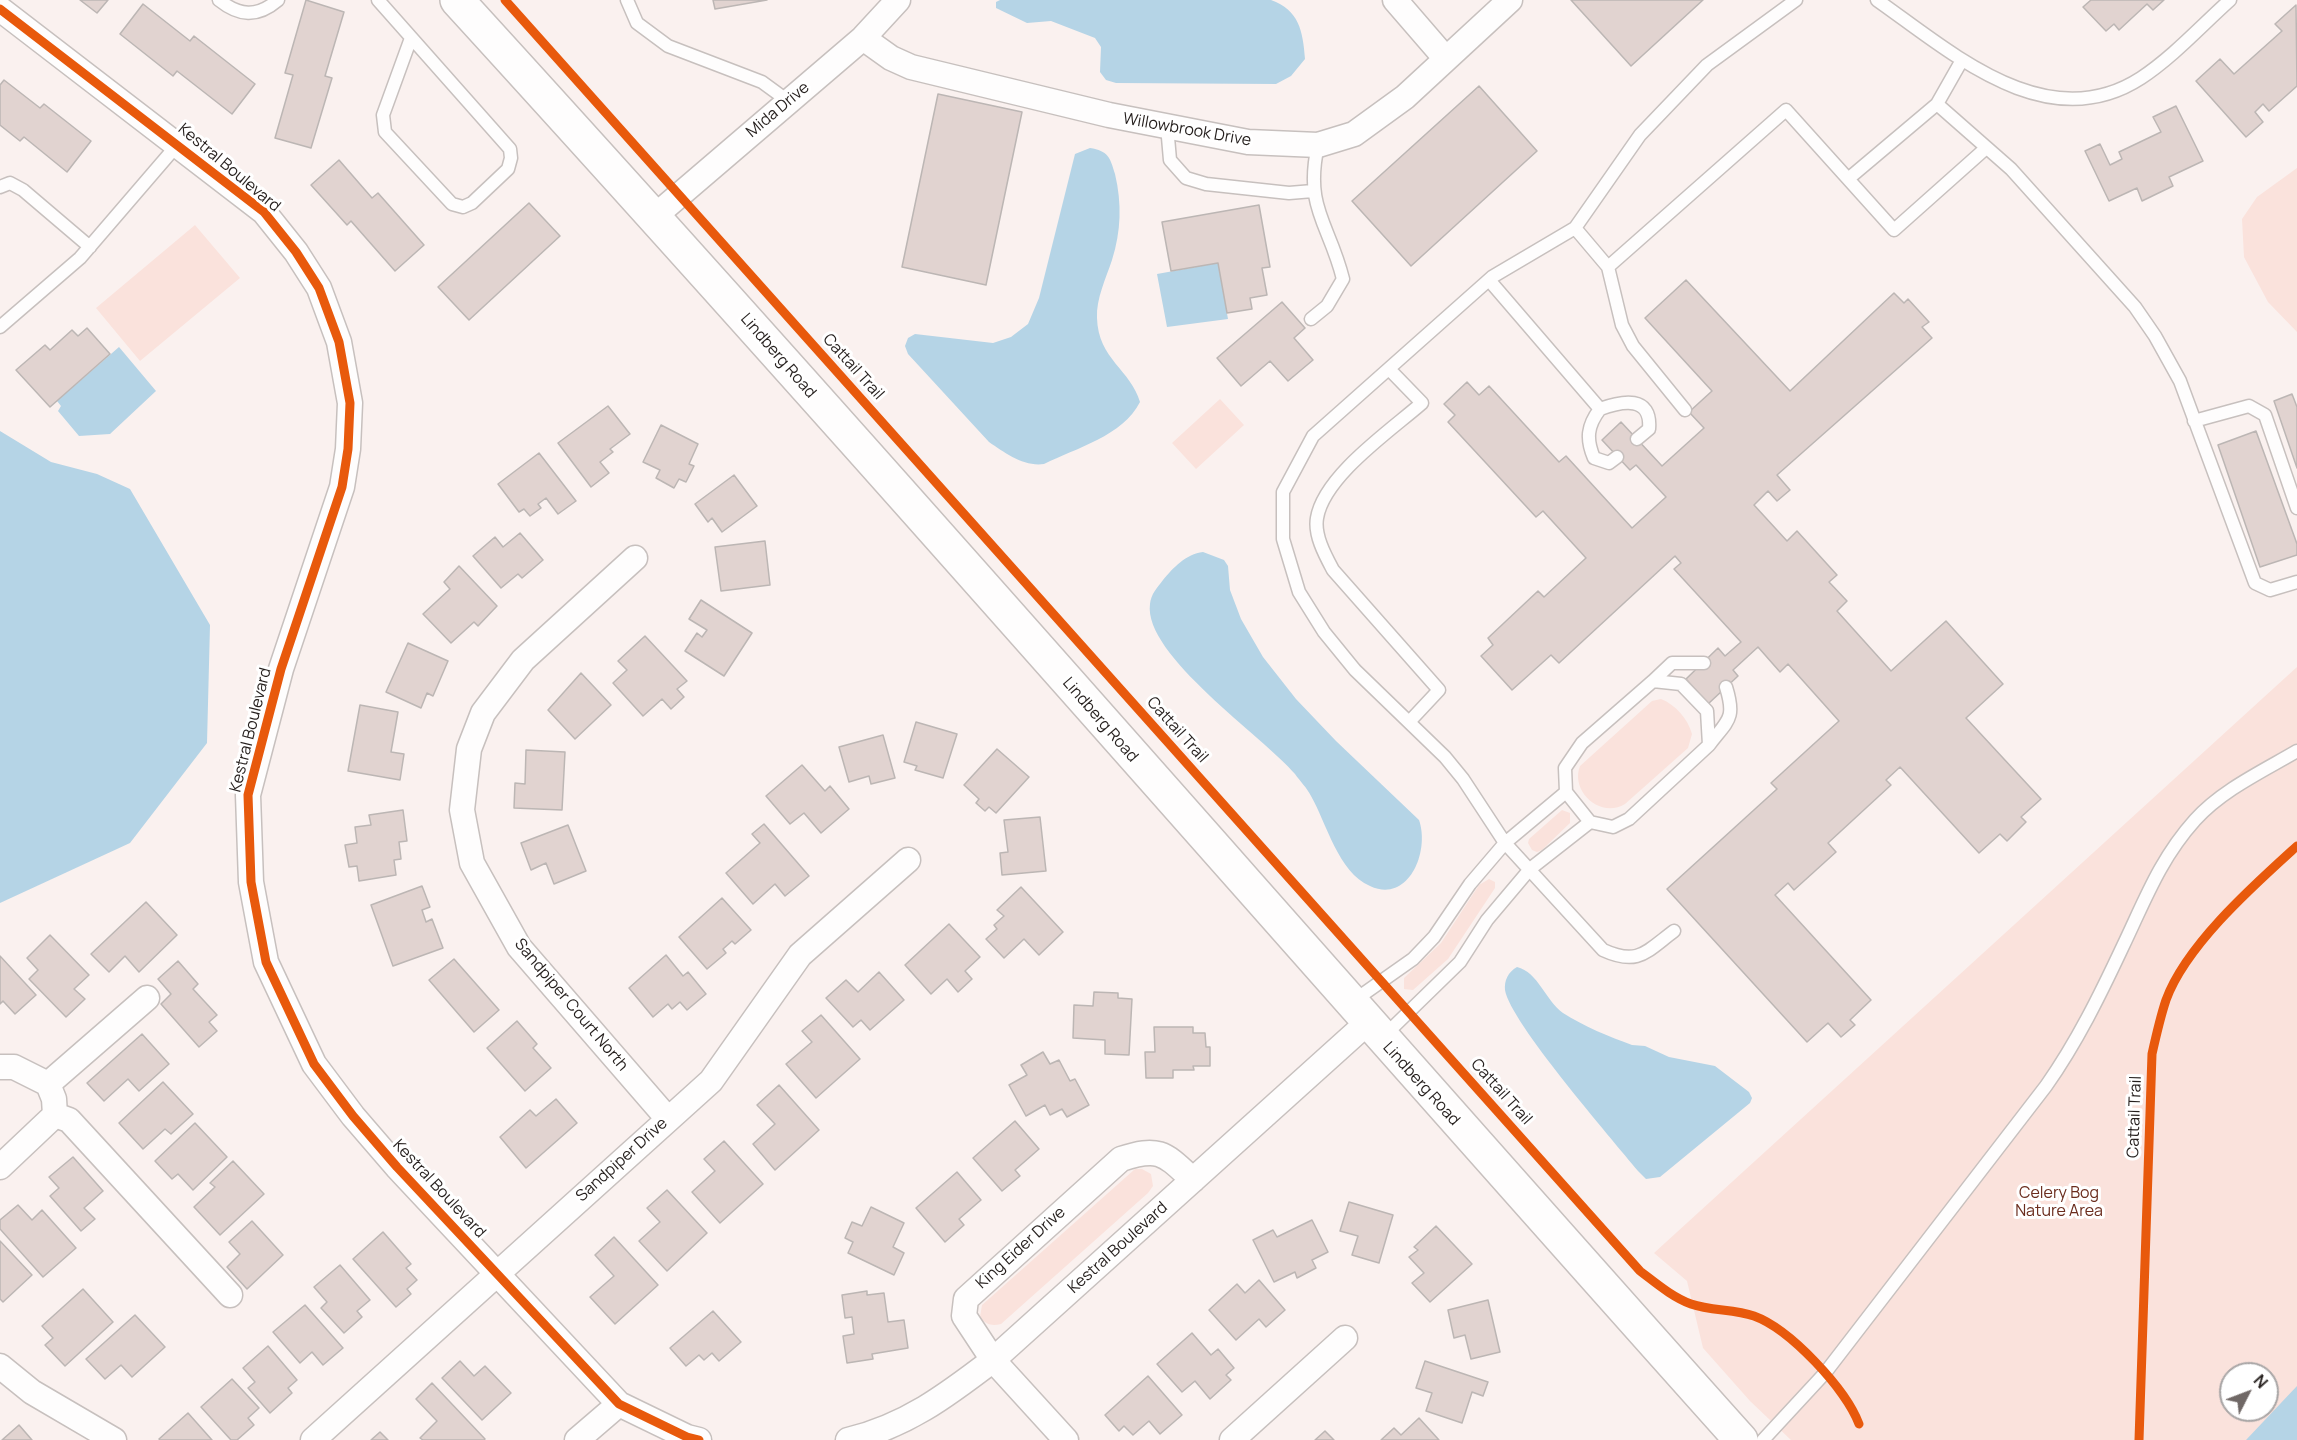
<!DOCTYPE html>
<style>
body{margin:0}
#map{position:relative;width:2297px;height:1440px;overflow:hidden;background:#faf1ef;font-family:Manrope,sans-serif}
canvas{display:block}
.north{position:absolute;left:2219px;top:1362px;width:60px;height:60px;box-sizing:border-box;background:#fff;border:2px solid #a8a5a5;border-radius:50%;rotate:48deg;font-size:16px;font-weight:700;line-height:24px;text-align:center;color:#251f1d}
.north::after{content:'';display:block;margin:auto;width:21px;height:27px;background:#706866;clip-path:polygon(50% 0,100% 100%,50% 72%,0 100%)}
</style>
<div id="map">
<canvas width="2297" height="1440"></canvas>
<div class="north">N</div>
</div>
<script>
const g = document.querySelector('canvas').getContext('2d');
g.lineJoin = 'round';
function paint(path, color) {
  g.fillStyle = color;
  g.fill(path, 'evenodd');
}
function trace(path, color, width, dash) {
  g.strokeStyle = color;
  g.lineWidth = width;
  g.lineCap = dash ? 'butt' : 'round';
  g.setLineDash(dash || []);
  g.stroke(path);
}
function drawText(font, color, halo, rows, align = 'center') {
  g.font = font + ' Manrope,sans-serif';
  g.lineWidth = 6;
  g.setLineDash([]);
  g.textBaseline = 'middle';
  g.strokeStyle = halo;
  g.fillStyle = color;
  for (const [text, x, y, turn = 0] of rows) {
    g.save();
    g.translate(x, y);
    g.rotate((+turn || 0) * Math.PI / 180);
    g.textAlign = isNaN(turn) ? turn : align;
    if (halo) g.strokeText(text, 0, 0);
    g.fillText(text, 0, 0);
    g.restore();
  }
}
paint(new Path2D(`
 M2297,168v164l-29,-30 -24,-45 -2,-38 15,-22z
 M195,225l45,53 -100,83 -44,-53z
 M1220,399l24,26 -48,44 -24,-26z
 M2297,667v773h-506l-41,-39 -47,-53 -16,-67 -33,-28zM2231,1374h36v36h-36z
 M1661,699c15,6 27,20 31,35l-4,14 -63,56c-25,15 -55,-13 -45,-38l72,-65z
 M1562,810l8,3v10l-28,27 -5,2 -5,-2 -4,-7 1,-4z
 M1489,879l6,3v6l-47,71 -35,31 -9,-1v-11l37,-35 38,-58z
 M1135,1169h7l9,5 2,12 -5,7 -147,131c-9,2 -15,1 -21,-7l2,-12z`), '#fae2dc');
paint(new Path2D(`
 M1000,0h271c28,10 32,31 34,59l-14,17 -15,8 -160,-1 -10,-3 -6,-8 1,-25 -6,-9 -44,-17 -24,2 -31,-15v-6z
 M1090,148c18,3 20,9 25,26 7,30 6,57 -3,86 -6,18 -16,39 -15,58 1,41 34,52 43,84 -17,34 -64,46 -96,62 -20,3 -39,-11 -55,-22l-81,-88 -3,-8 3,-8 7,-4 78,9 18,-6 17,-13 11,-26 36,-144z
 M1218,263l10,56 -61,8 -10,-53z
 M119,347l37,44 -46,43 -31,2 -21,-25 3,-5 -4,-5z
 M0,431l51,31 46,12 33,15 80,136 -3,118 -77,100 -130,60z
 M1203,552l21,8 4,6 2,24 11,29 22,38 33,42 40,42 83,79c11,31 -10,84 -49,66 -32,-14 -43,-62 -59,-90 -4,-8 -11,-15 -16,-22 -31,-37 -152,-119 -145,-170 1,-10 7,-16 13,-24 10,-12 23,-26 40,-28z
 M1517,967c21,5 29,34 46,46 20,13 47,24 69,32l13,1 24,11 46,9 34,26 3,6 -2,5 -90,74 -14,2 -8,-8c-26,-32 -128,-149 -133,-181 -1,-9 3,-18 12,-23z
 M2297,1386v54h-51z`), '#b5d4e6');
const building = new Path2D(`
 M80,0h28l-11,13z
 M306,0l38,12 -19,64 7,2 -21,70 -36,-10 18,-63 -8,-2z
 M713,0h54l-52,9z
 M1571,0h132l-72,66z
 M2091,0h73l-11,10 -6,-6 -28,26 -5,-6 -8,7 -23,-24z
 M143,4l47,37 4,-5 61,48 -23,30 -55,-43 -4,5 -53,-42z
 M2296,5l1,81 -28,25 -6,-7 -8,8 8,10 -17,15 -50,-56 24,-22 14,15 48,-43 -7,-7z
 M4,80l36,28 4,-4 47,37 -24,31 -43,-35 -4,4 -20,-16v-40z
 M1479,86l58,65 -126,115 -59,-65z
 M938,94l84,18 -36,173 -84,-18z
 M2176,106l27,55 -34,16 4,9 -31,15 -5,-13 -28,13 -24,-50 15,-7 10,21 12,-6 -3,-7 42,-20 -8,-15z
 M339,160l33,38 6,-5 46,52 -29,26 -44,-50 -4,4 -36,-40z
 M529,203l31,33 -91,84 -31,-33z
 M1259,205l11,62 -8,1 5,27 -17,3 2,11 -25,4 -9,-50 -47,8 -9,-49z
 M1686,280l104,111 104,-98 10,10 4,-4 21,23 -7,5 10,11 -155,137 13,15 -13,11 -9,-10 -14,14 33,36 10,-10 40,44 -8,7 18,19 -10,10 54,60 55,-50 57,63 -37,34 75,81 -20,18 5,5 -19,19 -7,-7 -21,19 -79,-86 -14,13 5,5 -63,58 8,9 -42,38 -6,-7 -13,12 96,105 -21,20 5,5 -14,12 -13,-14 -21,19 -140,-153 110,-100 -6,-6 68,-62 -51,-57 -8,8 -22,-25 -25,23 5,6 -30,28 -22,-25 32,-31 7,8 16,-14 -67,-73 7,-6 -6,-7 -116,107 -8,-8 -39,35 -31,-34 12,-11 -5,-7 50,-47 6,6 42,-39 -43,-47 -7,6 -88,-95 7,-7 -11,-11 23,-22 12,13 10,-9 70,76 7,-6 66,72 34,-31 -30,-32 -6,5 -28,-30 19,-18 41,44 42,-38 -15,-16 23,-21 -67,-73z
 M1282,302l23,26 -11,10 19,22 -25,21 -18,-20 -29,25 -24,-28z
 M87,328l23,26 -60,53 -34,-37 29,-25 5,5 22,-20 6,6z
 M2292,394l5,13v61l-23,-67z
 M608,406l22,28 -20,15 3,3 -13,10 9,11 -18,14 -33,-44z
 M661,425l37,19 -9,20 5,2 -8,16 -7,-3 -5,9 -18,-10 4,-8 -17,-8z
 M2256,431l41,113v11l-37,12 -42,-122z
 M539,453l37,48 -18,13 -12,-16 -8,6 3,4 -11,8 -6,-7 -5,3 -21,-28z
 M734,475l23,31 -35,26 -10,-14 -4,4 -13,-18z
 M520,533l23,27 -21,18 -4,-4 -17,14 -28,-32 22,-19 8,10z
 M765,541l5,44 -49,6 -6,-44z
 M459,566l38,40 -19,20 -4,-4 -23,21 -28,-29 27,-25 -6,-7z
 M701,600l51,33 -28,43 -39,-25 12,-18 5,4 5,-7 -18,-11z
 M645,636l42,45 -10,8 7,8 -13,12 -9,-10 -19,17 -30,-33 14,-13 -9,-9z
 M408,643l40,18 -15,35 -6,-3 -6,15 -35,-16z
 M581,673l30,32 -36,34 -27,-29z
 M360,705l38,7 -7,40 13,2 -4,26 -52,-9z
 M916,722l41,12 -14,44 -28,-8 2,-4 -13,-4z
 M883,735l12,43 -24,6 -2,-8 -20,6 -10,-35z
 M997,749l32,28 -33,36 -7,-6 -4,4 -9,-8 3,-4 -15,-14z
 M526,750l39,2 -3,58 -48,-2 1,-25 10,1z
 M802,765l23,26 5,-5 19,23 -28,24 -17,-20 -14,11 -24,-28z
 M403,810l4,31 -8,1 2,17 -7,1 2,15 -37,6 -2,-15 -8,1 -4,-22 12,-2 -2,-16 16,-2 -2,-10z
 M1040,817l6,54 -44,4 -2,-22 8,-1 -4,-32z
 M764,824l45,52 -24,20 -10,-12 -22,20 -27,-31 34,-30 -8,-9z
 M568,825l18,46 -32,13 -8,-21 -15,7 -10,-27z
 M422,886l8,21 -8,3 4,12 6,-3 11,29 -50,18 -22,-61z
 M1021,887l42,45 -24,23 -15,-16 -20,19 -18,-19 11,-10 -3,-4 10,-9 -7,-6z
 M722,898l29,32 -16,14 -3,-3 -9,8 3,4 -19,16 -28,-32z
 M146,902l31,33 -38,37 -14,-16 -16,16 -18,-18z
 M949,924l31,33 -15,14 7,8 -14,13 -11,-13 -16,15 -26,-29z
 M50,935l39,40 -15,14 11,10 -19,18 -37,-38 9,-9 -11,-12z
 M666,955l17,21 5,-4 18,22 -19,16 -7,-8 -8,7 -4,-5 -15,13 -24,-29z
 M0,956l36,39 -21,19 -12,-13 -3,3z
 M454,959l45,51 -25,22 -45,-52z
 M178,961l20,23 -5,5 24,26 -8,7 8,9 -18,16 -38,-43 10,-10 -13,-15z
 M879,972l25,28 -34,30 -9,-10 -8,7 -27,-29 20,-18 12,12z
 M1094,992l24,1v5l14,1 -3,56 -24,-1v-14l-32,-2 1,-33 19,1z
 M821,1015l39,44 -44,39 -30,-34 26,-22 -10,-11z
 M517,1021l20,23 -4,4 18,20 -26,23 -38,-43z
 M1154,1027h39v6h12l1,14h4v19h-17l1,4h-21v8h-27l-1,-26h10z
 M142,1034l27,30 -30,27 -11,-12 -24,22 -17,-18z
 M1043,1052l7,12 9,-4 11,21 5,-2 14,26 -22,12 -5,-8 -12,6 -5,-10 -19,11 -17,-31 18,-10 -6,-10z
 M163,1082l30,32 -22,20 -6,-5 -22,20 -24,-26z
 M779,1085l40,45 -44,40 -22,-26 22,-20 -18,-19z
 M556,1099l21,24 -51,45 -26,-31 30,-27 6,6z
 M1015,1121l24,28 -24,21 5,6 -18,15 -29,-33z
 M195,1123l32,34 -34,33 -15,-16 -6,5 -17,-18z
 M724,1141l39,43 -43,39 -28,-31 23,-21 -11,-12z
 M73,1157l30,34 -19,17 11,11 -14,12 -31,-35 9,-8 -10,-11z
 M233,1161l31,33 -44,41 -26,-28 21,-20 -5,-4z
 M957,1172l24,28 -22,19 5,6 -19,17 -29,-34z
 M667,1190l40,43 -40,38 -28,-30 21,-19 -13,-14z
 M1349,1202l44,13 -14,48 -27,-8 6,-19 -18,-5z
 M18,1205l14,15 10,-10 34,38 -33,29 -43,-48v-9z
 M871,1207l33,16 -11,24 11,6 -10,22 -46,-22 5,-11 -8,-4 7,-16 10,4z
 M1312,1220l16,32 -16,8 4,8 -19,10 -2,-6 -21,10 -21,-42 20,-10 4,7z
 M252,1221l31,34 -36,34 -20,-22 13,-13 -11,-12z
 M1436,1226l36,38 -42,38 -18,-19 12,-10 -15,-16 9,-7 -4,-3z
 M383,1232l28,32 -5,4 11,12 -10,9 4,5 -15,13 -43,-48z
 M614,1237l44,48 -43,39 -25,-27 24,-21 -19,-21z
 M0,1241l32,34 -29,27 -3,-3z
 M340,1265l30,35 -13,11 5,6 -18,16 -23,-25 6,-6 -13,-15z
 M1259,1280l26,30 -19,17 -7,-8 -23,21 -27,-30 28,-26 8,9z
 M83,1289l30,33 -48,44 -20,-21 8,-7 -11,-12z
 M867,1291v4l17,-2 4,29 16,-2 4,28 -36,6 1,5 -26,4 -4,-27 11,-2 -2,-17 -7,1 -3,-23z
 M1488,1300l12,52 -29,7 -6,-24 -11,3 -6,-28z
 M305,1305l38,43 -20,17 -11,-13 -12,11 -27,-31z
 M713,1311l28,31 -22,19 -7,-8 -8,7 -5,-5 -13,11 -16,-18z
 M135,1315l30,32 -33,30 -11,-12 -16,14 -19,-20z
 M1192,1333l19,22 7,-6 16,19 -8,7 5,5 -21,19 -15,-18 -13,11 -25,-28z
 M268,1346l29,34 -9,8 4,5 -22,20 -22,-25 7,-6 -12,-14z
 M460,1361l14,15 11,-10 26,27 -29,27 -40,-42z
 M1425,1361l63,21 -5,14 -11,-4 -10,31 -36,-12 6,-18 -16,-5z
 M1148,1376l34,39 -22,19 -11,-13 -16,14 -9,-9 -5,5 -14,-16z
 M232,1379l27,29 -11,10 6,7 -17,15h-6l-30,-33z
 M432,1383l53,56 -1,1h-61l-3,-2 17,-17 -21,-22z
 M188,1413l24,27h-52l-1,-1z
 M1419,1418l20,22h-58l13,-12 7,7z
 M19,1425l13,15h-30z
 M1325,1431l9,9h-19z
 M380,1432l8,8h-17z`);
paint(building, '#e1d3d0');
trace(building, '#bcb6b4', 1.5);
const service = new Path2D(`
 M219,0c20,16 38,18 59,0
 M378,0l132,149 1,9 -3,11 -36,34 -9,4 -11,-3 -67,-72 -2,-17 28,-77
 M627,0l10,23 31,23 94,36 26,19
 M1877,0c74,52 170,139 264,78 32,-21 60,-52 89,-78
 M1962,60l-25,44 74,65 124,138 20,29 25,45 75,202 15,7 27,-8
 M1167,126l3,34 16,18 20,6 83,9 24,-2
 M1848,179l89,-75
 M0,187l10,-4 13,7 67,57
 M1575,228l33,39 14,58 11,21 52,64
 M1608,267l178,-157 108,120 91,-81
 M1489,280l111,129c22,-8 52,-14 49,20l-12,10
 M1311,319l16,-13 16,-27c-14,-56 -39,-71 -25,-134
 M0,327l80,-69 98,-114
 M1389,369l33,34c-32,28 -98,73 -105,115 -3,17 8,37 16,52l106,120 -29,31
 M1600,409c-13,17 -14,30 -6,49l15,5 8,-6
 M2194,421l55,-15 16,9 32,93
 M1653,681l19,-18h32
 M1709,745c19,-25 27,-26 17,-58
 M1566,792l24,30
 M1674,931c-28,21 -36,35 -71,19l-98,-107 -42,-64 -18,-22 -90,-87 -31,-38 -25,-40 -16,-53v-47l30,-56 179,-159 83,-49 65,-93 67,-70 89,-65
 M1352,1002l61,-43 21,-22 36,-53 35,-41 61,-51 -1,-24 17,-25 71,-62 28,3 26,27 2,34 -80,74 -16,8 -23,-5 -60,47 -43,51 -27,42 -76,74
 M1763,1440l62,-67 221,-287c31,-44 54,-91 77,-140 22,-46 37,-87 72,-126 27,-30 68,-49 102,-69`);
const minor = new Path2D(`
 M1395,0l51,59
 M0,9l264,203 32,40 23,36 20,54 11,61 -2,46 -6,38 -61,182 -33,126 3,87 15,80 48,102 39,52 44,51 222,237 68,33 12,3
 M863,38l28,20 20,9 198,48 139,27 70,3 36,-11 51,-37 105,-97
 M655,216l208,-178 35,-38
 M635,558l-112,102 -40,53 -14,36 -7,61 10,53 47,84 149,172
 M0,1067h14l34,17 6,15 1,16 -55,52
 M48,1084l99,-86
 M55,1115l14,5 161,175
 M0,1366l32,26 82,48
 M313,1440l398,-359 89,-126 108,-95
 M577,1440l42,-36
 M848,1440c58,-14 98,-44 145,-80l374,-337
 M1066,1440l-73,-80 -29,-44 2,-17 155,-140c39,-13 44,-5 72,21
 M1232,1440l113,-102`);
const secondary = new Path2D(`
 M457,0c434,475 855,961 1284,1440`);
trace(service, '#c7c0be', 15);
trace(minor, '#c7c0be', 27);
trace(secondary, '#c7c0be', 36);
trace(service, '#fefdfd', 12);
trace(minor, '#fefdfd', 24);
trace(secondary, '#fefdfd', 33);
trace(new Path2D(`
 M505,0l1135,1271c16,12 32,26 51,33 20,7 43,5 63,12 36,13 92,73 105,108
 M0,9l264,203 32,40 23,36 20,54 11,61 -2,46 -6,38 -61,182 -33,126 3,87 15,80 48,102 39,52 44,51 222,237 68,33 12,3
 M2139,1440l13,-386c4,-18 8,-36 14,-54 20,-55 88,-115 131,-154`), '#e8590c', 9);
drawText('16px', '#251f1d', '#fff', [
 ["Mida Drive",778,110,-40],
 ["Willowbrook Drive",1187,130,10],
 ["Kestral Boulevard",229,168,40],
 ["Lindberg Road",778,356,49],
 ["Cattail Trail",853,367,48],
 ["Lindberg Road",1100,720,49],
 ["Kestral Boulevard",251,730,-76],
 ["Cattail Trail",1177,730,48],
 ["Sandpiper Court North",571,1005,50],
 ["Lindberg Road",1421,1084,48],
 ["Cattail Trail",1501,1092,48],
 ["Cattail Trail",2135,1117,-88],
 ["Sandpiper Drive",622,1160,-42],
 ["Kestral Boulevard",439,1189,47],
 ["King Eider Drive",1021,1248,-42],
 ["Kestral Boulevard",1118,1248,-42]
]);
drawText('16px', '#6b2d1e', '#fff', [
 ["Celery Bog",2059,1194],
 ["Nature Area",2059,1212]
]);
</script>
